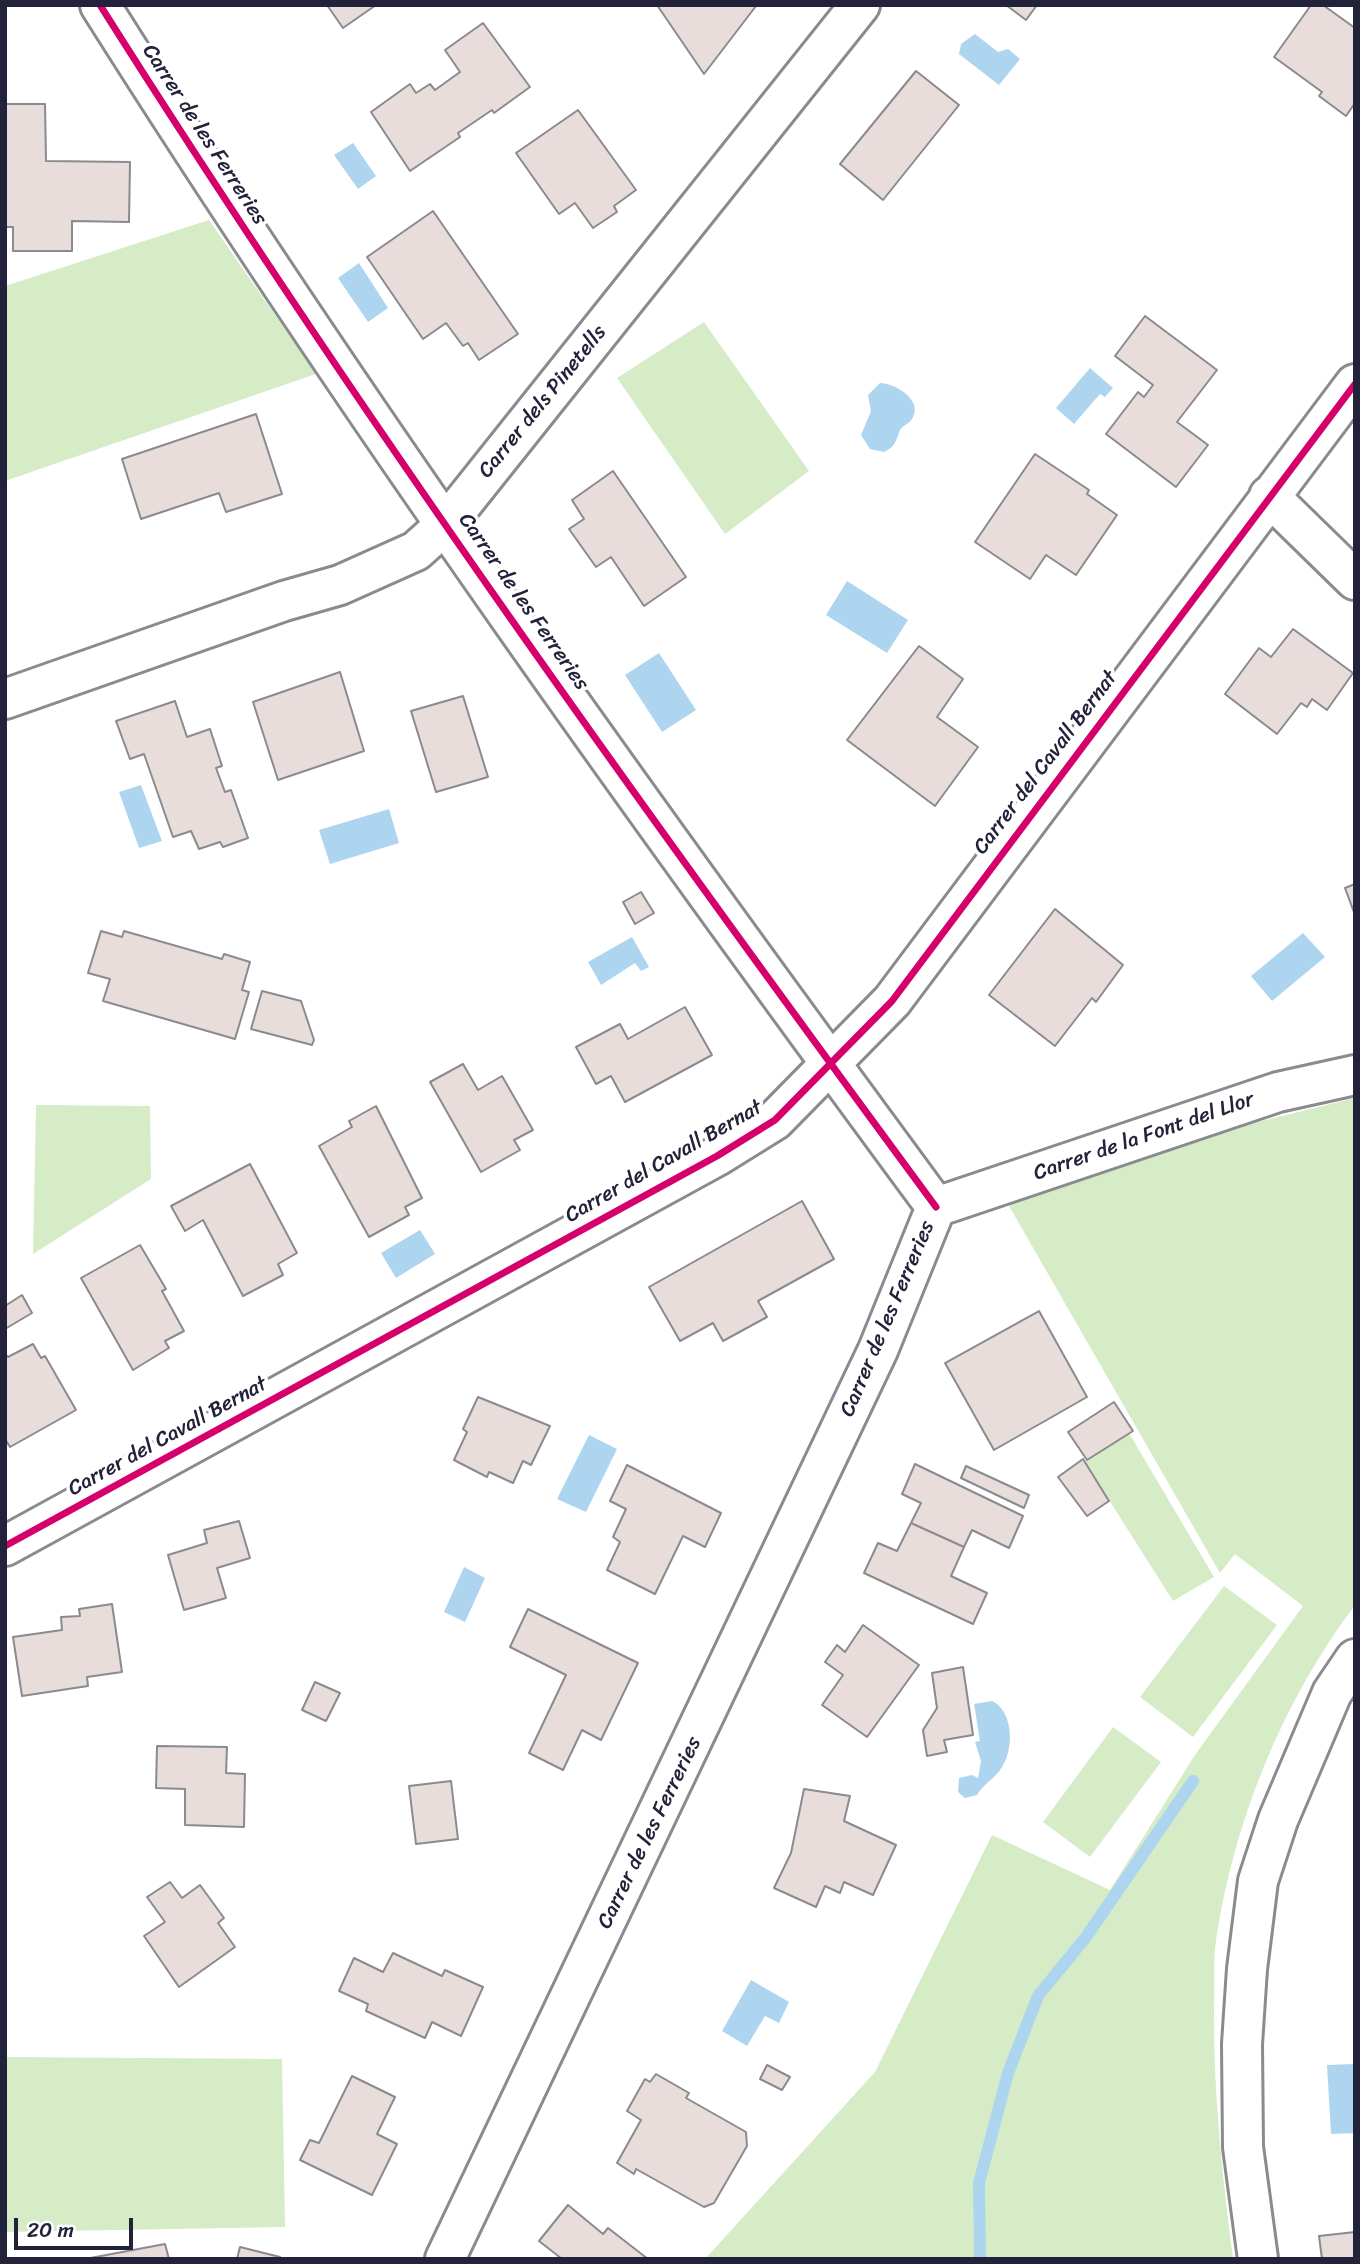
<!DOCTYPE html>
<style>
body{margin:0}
#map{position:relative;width:1360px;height:2264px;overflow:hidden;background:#fff;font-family:Sriracha,sans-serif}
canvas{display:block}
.frame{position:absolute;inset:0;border:7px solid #22223b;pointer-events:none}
.scale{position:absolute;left:14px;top:2218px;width:119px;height:32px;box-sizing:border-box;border:4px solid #22223b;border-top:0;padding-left:9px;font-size:21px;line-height:24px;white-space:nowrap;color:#22223b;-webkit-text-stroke:5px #fff;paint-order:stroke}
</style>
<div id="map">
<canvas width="1360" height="2264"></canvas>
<div class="frame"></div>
<div class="scale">20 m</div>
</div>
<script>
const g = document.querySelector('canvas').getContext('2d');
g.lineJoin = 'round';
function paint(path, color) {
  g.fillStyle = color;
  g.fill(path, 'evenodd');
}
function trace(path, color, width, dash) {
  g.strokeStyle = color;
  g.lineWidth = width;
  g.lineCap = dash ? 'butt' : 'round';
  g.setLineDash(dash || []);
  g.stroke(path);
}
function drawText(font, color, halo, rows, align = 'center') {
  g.font = font + ' Sriracha,sans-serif';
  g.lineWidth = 7;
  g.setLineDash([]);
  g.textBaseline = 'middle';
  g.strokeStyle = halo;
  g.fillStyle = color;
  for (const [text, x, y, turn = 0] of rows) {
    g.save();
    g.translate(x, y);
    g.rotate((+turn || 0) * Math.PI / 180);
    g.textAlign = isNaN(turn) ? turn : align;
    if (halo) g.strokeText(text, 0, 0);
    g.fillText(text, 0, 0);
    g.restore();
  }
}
paint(new Path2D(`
 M209,220l107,154 -311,107v-195z
 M704,322l105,149 -84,63 -108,-156z
 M1355,1098v507c-73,97 -121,216 -139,335 -3,21 -1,43 -2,64 -1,86 8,170 19,255h-528l170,-187 117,-237 118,55 85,-135 108,-149 -68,-52 -15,19 -211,-367 20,-11 140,-51z
 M36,1105l114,1 1,73 -118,75z
 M1129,1433l85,144 -41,24 -88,-139z
 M1224,1586l53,39 -84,112 -53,-40z
 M1113,1727l48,35 -71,95 -47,-35z
 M5,2057l277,2 3,168 -280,5z`), '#d5ecc7');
paint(new Path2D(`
 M975,34l23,18 10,-3 12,10 -21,26 -40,-31 2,-10z
 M353,143l23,33 -18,13 -24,-34z
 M359,263l29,45 -20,14 -30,-44z
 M1090,368l23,20 -8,9 -5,-3 -26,30 -18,-16z
 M880,383c15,0 44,17 32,36 -3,5 -9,6 -12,11 -4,11 -5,17 -16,22l-14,-3 -9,-14 10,-24 -3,-16z
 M847,581l61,39 -21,33 -61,-38z
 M659,653l37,57 -34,22 -37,-57z
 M141,785l21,56 -23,7 -20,-56z
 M389,809l10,34 -69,21 -11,-34z
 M1303,933l22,24 -53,44 -21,-25z
 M632,937l17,30 -8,4 -6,-8 -34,22 -13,-23z
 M420,1230l15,24 -39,24 -15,-25z
 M589,1435l28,14 -31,63 -29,-13z
 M464,1567l21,11 -20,44 -21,-10z
 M992,1701c19,8 24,44 10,66 -8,13 -17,15 -25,28l-12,3 -7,-6 1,-14 13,-3 6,3 3,-17 -6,-19 5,-1 -6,-37z
 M751,1980l38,22 -10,21 -14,-7 -18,30 -25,-15z
 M1355,2064v69l-24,1 -4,-69z`), '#aed5f0');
trace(new Path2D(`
 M980,2259l-1,-76 29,-110 30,-77 48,-59 107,-156`), '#aed5f0', 12);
const building = new Path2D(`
 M327,5h49l-33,23z
 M657,5h99v1l-52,68z
 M1006,5h31l-11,15z
 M1311,5h12l32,23v75l-9,13 -27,-20 3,-4 -48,-35z
 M483,23l47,64 -36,26 -2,-3 -34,23 2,4 -50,34 -39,-59 39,-28 6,9 14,-9 5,6 25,-18 -15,-22z
 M916,71l43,34 -76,95 -43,-36z
 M5,104h40l1,57 84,1 -1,60 -57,-1v30h-59v-24h-8z
 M578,110l58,80 -22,16 3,6 -24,16 -18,-25 -16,11 -43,-61z
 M433,211l85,123 -39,26 -11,-17 -5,3 -17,-23 -23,16 -56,-82z
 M1145,316l72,54 -40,52 31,23 -32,42 -70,-53 32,-42 6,5 9,-12 -38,-29z
 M256,414l26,80 -56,18 -7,-19 -78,26 -19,-60z
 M1035,454l54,36 -2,4 30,21 -41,60 -30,-20 -16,24 -55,-37z
 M613,471l73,106 -42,29 -33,-49 -15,10 -27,-38 15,-10 -12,-19z
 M1293,629l60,44 -26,37 -15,-11 -5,8 -6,-4 -24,31 -52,-40 34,-46 12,9z
 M919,646l44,33 -26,38 41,30 -43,59 -88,-66z
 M340,672l24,79 -86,29 -25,-78z
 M463,696l25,81 -52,15 -25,-81z
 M175,701l12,36 23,-8 12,37 -6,2 9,24 6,-2 17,48 -25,9 -3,-5 -21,7 -8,-18 -18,6 -29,-83 -14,5 -14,-38z
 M1355,884v31l-10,-27z
 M641,892l13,21 -19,11 -12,-22z
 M1055,909l68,56 -27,37 -4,-4 -37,48 -66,-51z
 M101,931l21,6 2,-6 98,28 2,-5 26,8 -8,28 7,2 -14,47 -132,-38 7,-22 -22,-6z
 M262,991l39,10 13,39 -2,5 -61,-16z
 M685,1007l27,48 -87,47 -14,-26 -15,8 -20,-37 44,-23 8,15z
 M463,1064l15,26 24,-14 31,54 -19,10 6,10 -39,22 -51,-90z
 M376,1106l46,92 -17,9 4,8 -40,22 -50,-91 33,-19 -3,-6z
 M250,1164l47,89 -19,11 5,11 -40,21 -40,-76 -18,11 -14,-25z
 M802,1201l32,58 -76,42 9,16 -44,24 -10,-18 -33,18 -31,-54z
 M140,1245l26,44 -4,2 22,40 -19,10 4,7 -36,22 -52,-92z
 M22,1295l10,18 -27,16v-23z
 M1039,1311l48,86 -93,53 -49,-87z
 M33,1344l8,14 4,-2 31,54 -66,37 -5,-8v-85l3,3z
 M478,1397l72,29 -19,39 -8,-4 -10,22 -24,-11 -2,5 -33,-17 13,-28 -4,-3z
 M1114,1402l19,29 -46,29 -19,-28z
 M1083,1459l26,42 -22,15 -29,-39z
 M915,1464l108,52 -14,32 -37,-18 -8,17 -53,-24 10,-20 -19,-9z
 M627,1465l94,48 -16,34 -22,-11 -28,58 -48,-24 13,-28 -7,-5 13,-28 -16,-8z
 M966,1466l63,29 -5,13 -63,-30z
 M239,1521l11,37 -33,10 9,30 -42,12 -16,-55 39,-12 -3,-13z
 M911,1523l53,24 -13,29 36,17 -14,31 -109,-51 14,-30 19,8z
 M112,1604l10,68 -35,5 1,9 -66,10 -9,-59 49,-7 -1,-13 19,-1 -1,-7z
 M528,1609l110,54 -37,77 -19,-10 -19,40 -34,-17 37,-78 -56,-28z
 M863,1625l56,40 -52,72 -45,-32 21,-30 -18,-13 12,-17 8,7z
 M963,1667l10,68 -29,5 3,12 -20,4 -4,-26 14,-22 -5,-35z
 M315,1682l25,11 -14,28 -24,-11z
 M157,1746l70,1 -1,26 19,1 -1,53 -59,-2v-36l-29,-1z
 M451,1781l7,58 -42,5 -7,-58z
 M804,1789l46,7 -6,25 52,24 -23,50 -29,-13 -4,11 -15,-7 -9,21 -42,-19 17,-35z
 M170,1882l12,16 18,-13 24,33 -6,5 17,24 -56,40 -35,-51 21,-14 -18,-25z
 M393,1953l49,23 3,-6 38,17 -22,49 -29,-14 -7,16 -59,-27 2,-7 -29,-13 15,-33 29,14z
 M767,2065l23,12 -8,13 -22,-11z
 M656,2074l33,19 -3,5 60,34 1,14 -33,57 -10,4 -68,-38 -2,5 -17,-11 24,-43 -14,-9 18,-32 5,3z
 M352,2076l43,21 -18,37 20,10 -25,51 -72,-35 10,-20 9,3z
 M568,2205l35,29 5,-6 40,31h-86l-23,-18z
 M1355,2232v27h-33l-3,-23z
 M165,2244l4,15h-84z
 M240,2247l40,10v2h-43z`);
paint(building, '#e8ddda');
trace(building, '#8a8a8f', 2);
const minor = new Path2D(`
 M100,5c260,412 547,810 836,1202
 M1269,496l86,84
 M5,699l279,-98 56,-16 76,-34 30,-27 414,-519
 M936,1207l342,-115 77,-17
 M5,1546l712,-390 58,-36 117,-119 463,-617
 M445,2259l433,-909 58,-143
 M1258,2259l-15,-112 -1,-103 5,-75 11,-88 20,-61 54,-127 23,-34`);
trace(minor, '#8a8a8f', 44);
trace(minor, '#fff', 38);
trace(new Path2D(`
 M100,5c260,412 547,810 836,1202
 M5,1546l712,-390 58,-36 117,-119 463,-617`), '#d6006c', 7);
drawText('21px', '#22223b', '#fff', [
 ["Carrer de les Ferreries",204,135,57],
 ["Carrer dels Pinetells",543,402,-51],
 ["Carrer de les Ferreries",523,602,55],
 ["Carrer del Cavall Bernat",1046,763,-53],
 ["Carrer de la Font del Llor",1144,1137,-19],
 ["Carrer del Cavall Bernat",664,1162,-30],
 ["Carrer de les Ferreries",888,1319,-67],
 ["Carrer del Cavall Bernat",168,1437,-29],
 ["Carrer de les Ferreries",650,1833,-64]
]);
</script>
